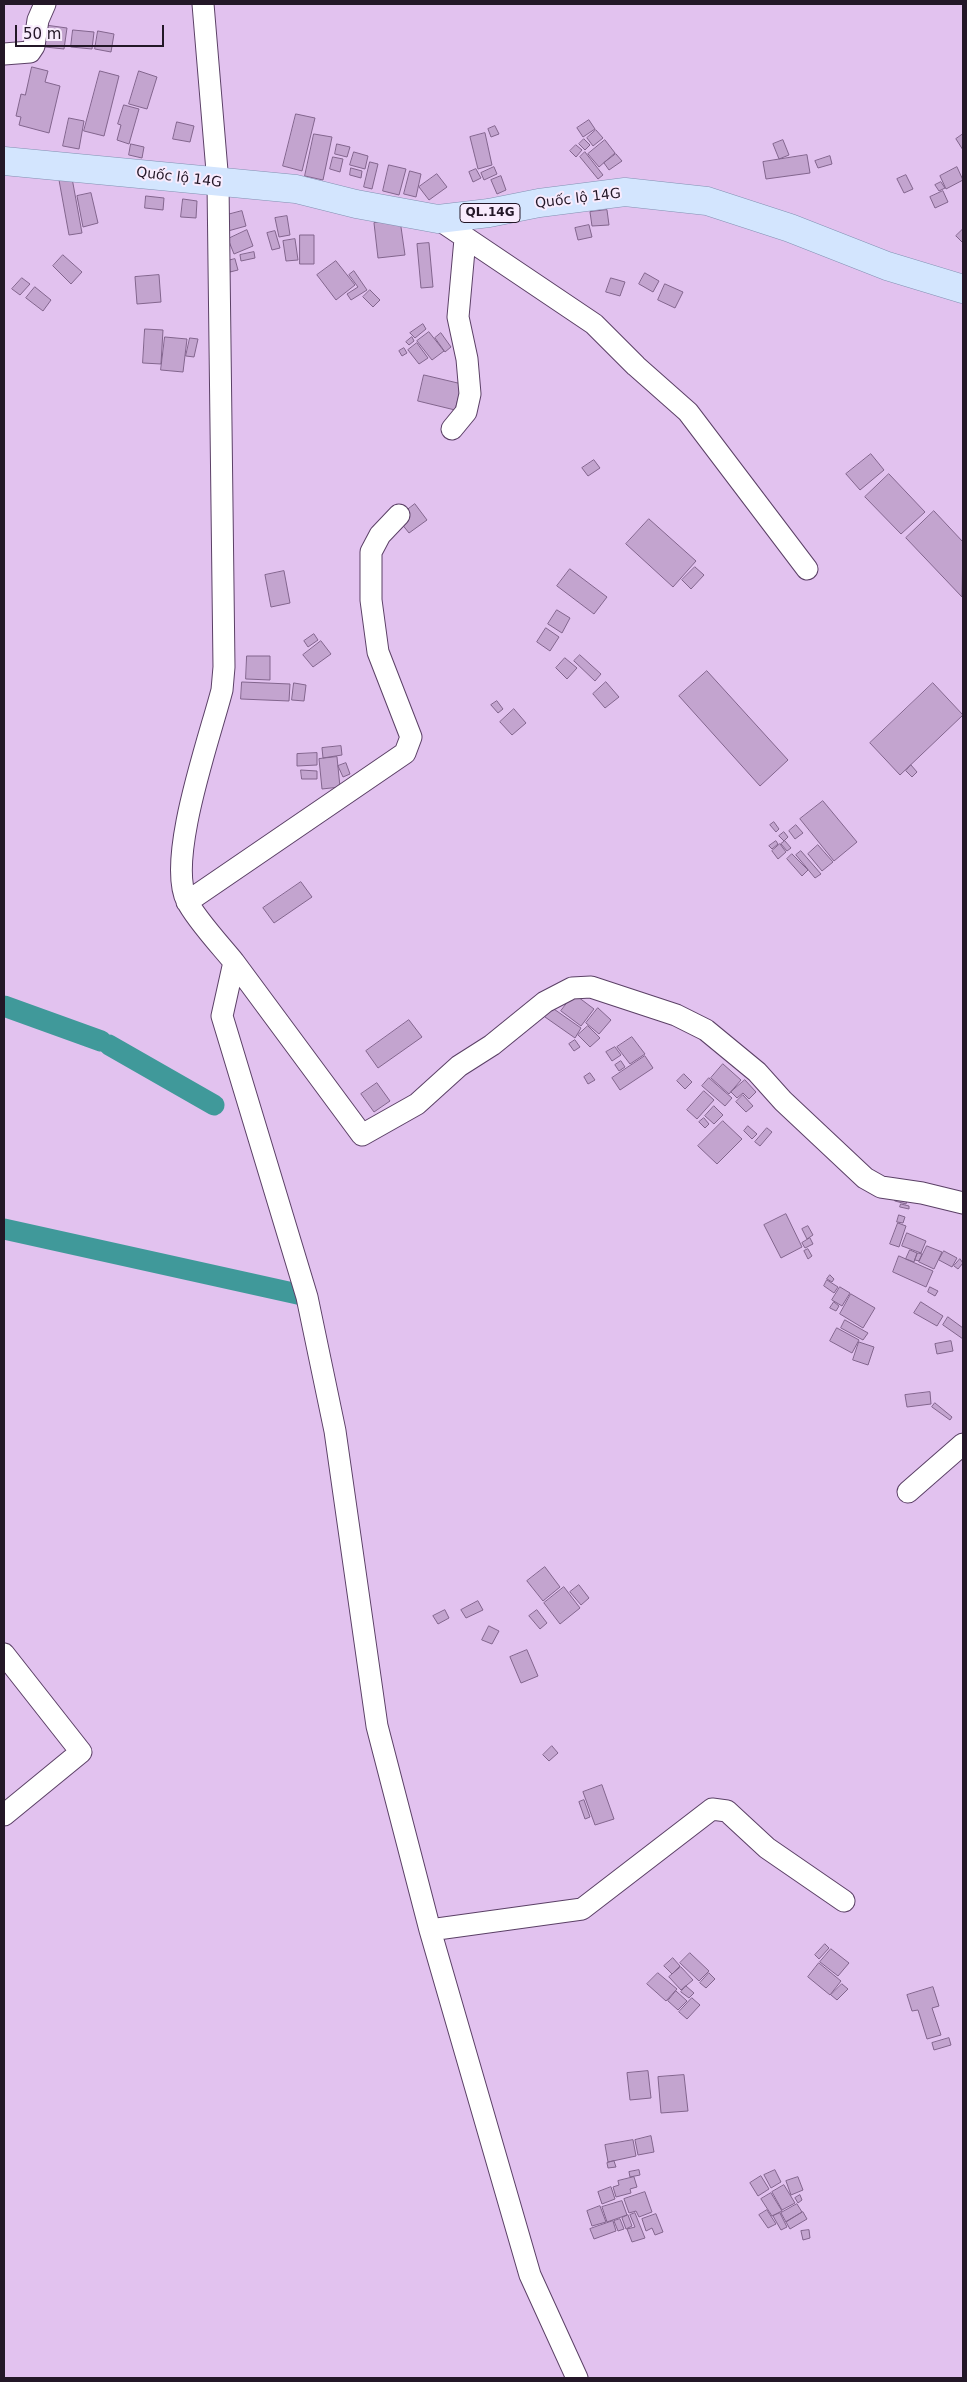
<!DOCTYPE html>
<meta charset="utf-8">
<style>
body{margin:0}
#map{position:relative;width:967px;height:2382px;overflow:hidden;background:#e2c2ef;font-family:"DejaVu Sans",sans-serif}
canvas{display:block}
.frame{position:absolute;inset:0;border:5px solid #231727;pointer-events:none}
.scale{position:absolute;left:15px;top:25px;width:149px;height:22px;box-sizing:border-box;border:2px solid #231727;border-top:0;padding-left:6px;font-size:15px;line-height:18px;white-space:nowrap;color:#231727;-webkit-text-stroke:4px #f8ebfd;paint-order:stroke}
</style>
<div id="map">
<canvas width="967" height="2382"></canvas>
<div class="frame"></div>
<div class="scale">50 m</div>
</div>
<script>
const g = document.querySelector('canvas').getContext('2d');
g.lineJoin = 'round';
function trace(path, color, width, dash) {
  g.strokeStyle = color;
  g.lineWidth = width;
  g.lineCap = dash ? 'butt' : 'round';
  g.setLineDash(dash || []);
  g.stroke(path);
}
function paint(path, color) {
  g.fillStyle = color;
  g.fill(path, 'evenodd');
}
function drawText(font, color, halo, rows, align = 'center') {
  g.font = font + ' "DejaVu Sans",sans-serif';
  g.lineWidth = 4;
  g.setLineDash([]);
  g.textBaseline = 'middle';
  g.strokeStyle = halo;
  g.fillStyle = color;
  for (const [text, x, y, turn = 0] of rows) {
    g.save();
    g.translate(x, y);
    g.rotate((+turn || 0) * Math.PI / 180);
    g.textAlign = isNaN(turn) ? turn : align;
    if (halo) g.strokeText(text, 0, 0);
    g.fillText(text, 0, 0);
    g.restore();
  }
}
trace(new Path2D(`
 M4,1006l97,35
 M109,1045l105,60
 M4,1229l298,66`), '#40999a', 21);
const building = new Path2D(`
 M38,24l29,4 -3,21 -28,-3z
 M73,30l21,2 -2,17 -21,-2z
 M98,31l16,3 -3,18 -16,-3z
 M32,67l16,4 -3,11 15,4 -11,47 -30,-8 2,-8 -5,-1 5,-22 4,1z
 M100,71l19,5 -15,60 -20,-5z
 M139,71l18,6 -10,32 -18,-5z
 M124,105l15,4 -10,35 -12,-4 4,-15 -3,-1z
 M296,114l19,4 -13,53 -19,-5z
 M69,118l15,3 -5,28 -16,-3z
 M589,120l6,9 -12,8 -6,-9z
 M177,122l17,4 -4,16 -17,-3z
 M495,126l4,8 -8,3 -3,-8z
 M596,130l7,8 -10,8 -6,-8z
 M485,133l7,32 -14,4 -8,-32z
 M314,134l18,3 -9,43 -18,-4z
 M963,134v16l-7,-11z
 M584,139l6,6 -5,5 -6,-6z
 M605,140l10,13 -16,14 -11,-13z
 M783,140l6,15 -10,4 -6,-15z
 M131,144l13,3 -2,11 -13,-3z
 M337,144l13,3 -3,10 -12,-3z
 M576,145l6,5 -6,7 -6,-6z
 M354,152l14,4 -3,13 -15,-4z
 M585,152l18,23 -5,4 -18,-22z
 M616,154l6,7 -13,9 -5,-7z
 M807,155l3,18 -44,6 -3,-17z
 M830,156l2,8 -14,4 -3,-7z
 M333,157l10,2 -3,13 -10,-3z
 M370,162l8,2 -6,25 -8,-2z
 M389,165l17,4 -7,26 -16,-4z
 M494,167l3,7 -13,6 -3,-7z
 M957,167l6,13 -17,9 -6,-13z
 M351,168l11,3 -1,7 -11,-3z
 M476,169l5,9 -8,4 -4,-10z
 M410,171l11,3 -5,23 -12,-3z
 M437,174l10,13 -18,13 -10,-13z
 M906,175l7,14 -9,4 -7,-14z
 M501,176l5,14 -9,4 -6,-14z
 M72,178l10,55 -13,2 -10,-55z
 M941,182l4,6 -6,3 -4,-6z
 M943,191l5,11 -13,6 -5,-11z
 M91,193l7,30 -15,4 -6,-31z
 M146,196l18,2 -1,12 -18,-2z
 M183,199l14,2 -1,17 -15,-1z
 M607,210l2,15 -17,1 -2,-14z
 M242,211l4,15 -18,5 -5,-15z
 M287,216l3,19 -11,2 -4,-19z
 M400,220l5,35 -27,3 -4,-35z
 M589,225l3,12 -14,3 -3,-12z
 M963,229v14l-7,-7z
 M247,230l6,16 -19,8 -6,-15z
 M275,231l5,17 -8,2 -5,-17z
 M300,235h14v29h-14z
 M295,239l3,21 -12,1 -3,-20z
 M429,243l4,44 -12,1 -4,-44z
 M254,252l1,6 -14,3 -1,-6z
 M63,255l19,17 -11,12 -18,-18z
 M235,259l3,11 -8,2 -3,-11z
 M336,261l19,24 -19,15 -19,-25z
 M354,271l13,19 -16,10 -4,-6 11,-7 -9,-12z
 M645,273l14,8 -6,11 -14,-8z
 M159,275l2,27 -24,2 -2,-27z
 M22,278l8,6 -10,11 -8,-6z
 M611,278l14,4 -5,14 -14,-4z
 M665,284l18,8 -8,16 -17,-8z
 M35,287l16,13 -8,11 -17,-13z
 M370,290l10,10 -7,7 -10,-10z
 M423,324l3,5 -11,9 -5,-5z
 M145,329l18,1 -2,34 -18,-1z
 M429,332l15,19 -12,9 -15,-19z
 M441,333l10,14 -6,5 -10,-14z
 M165,337l22,2 -4,33 -22,-2z
 M412,337l2,4 -5,4 -3,-3z
 M190,338l8,1 -4,18 -8,-1z
 M417,343l11,15 -9,6 -11,-14z
 M404,348l3,5 -5,3 -3,-5z
 M424,375l38,9 -7,26 -37,-9z
 M871,454l13,16 -24,20 -14,-16z
 M594,460l6,8 -12,8 -6,-8z
 M889,474l36,38 -24,22 -36,-37z
 M415,504l12,16 -18,13 -12,-15z
 M934,511l29,31 -1,55 -56,-59z
 M649,519l47,42 -23,26 -47,-43z
 M695,567l9,8 -13,14 -9,-9z
 M570,569l37,28 -13,17 -37,-28z
 M284,571l6,32 -19,4 -6,-32z
 M557,610l13,8 -8,15 -14,-9z
 M546,628l13,9 -9,14 -13,-9z
 M314,634l4,6 -10,7 -4,-6z
 M321,641l10,13 -18,13 -10,-12z
 M580,655l21,19 -6,7 -21,-20z
 M247,656h23v24l-24,-1z
 M565,658l12,10 -10,11 -11,-11z
 M707,671l81,89 -28,26 -81,-90z
 M242,682l48,2 -1,17 -48,-2z
 M606,682l13,15 -14,11 -12,-14z
 M294,683l12,2 -2,16 -12,-1z
 M933,683l30,32 -63,60 -30,-32z
 M497,701l6,8 -5,4 -7,-8z
 M514,709l12,14 -14,12 -12,-13z
 M341,746l1,9 -19,3 -1,-10z
 M317,753v12l-20,1v-12z
 M337,757l3,30 -18,2 -3,-30z
 M346,763l4,11 -7,3 -5,-11z
 M911,765l6,7 -5,5 -6,-6z
 M301,770l16,1v8h-15z
 M823,801l34,41 -23,19 -34,-42z
 M774,822l5,7 -3,3 -6,-7z
 M796,825l7,8 -8,6 -6,-8z
 M784,832l4,5 -4,4 -5,-5z
 M776,841l2,3 -6,5 -3,-3z
 M785,841l6,7 -4,3 -6,-7z
 M780,844l6,8 -8,7 -6,-8z
 M818,845l15,17 -11,9 -14,-17z
 M801,851l20,23 -6,4 -19,-23z
 M792,854l16,16 -6,6 -15,-17z
 M301,882l11,15 -38,26 -11,-15z
 M574,994l20,15 -13,17 -20,-15z
 M551,1007l30,21 -6,10 -30,-21z
 M598,1008l13,12 -12,14 -13,-11z
 M409,1020l13,17 -44,31 -12,-17z
 M588,1026l12,12 -10,9 -12,-12z
 M632,1037l13,17 -15,10 -13,-17z
 M575,1040l5,7 -6,4 -5,-7z
 M615,1047l6,8 -9,6 -6,-9z
 M645,1056l8,12 -33,22 -8,-12z
 M621,1061l4,6 -6,4 -4,-6z
 M723,1064l18,16 -12,14 -18,-16z
 M590,1073l5,7 -7,4 -4,-7z
 M684,1074l8,8 -7,7 -8,-8z
 M709,1078l23,20 -7,8 -23,-20z
 M745,1080l11,12 -7,7 -6,-6 -6,5 -6,-6z
 M377,1083l13,18 -16,11 -13,-18z
 M704,1091l10,9 -17,19 -10,-9z
 M743,1095l10,11 -7,6 -10,-10z
 M714,1106l9,9 -9,9 -9,-8z
 M704,1118l5,6 -4,4 -6,-6z
 M723,1121l19,18 -25,25 -19,-18z
 M748,1126l9,8 -5,5 -8,-8z
 M767,1128l5,4 -12,14 -5,-4z
 M896,1197l11,3 -1,4 -11,-3z
 M901,1204l8,2v3l-9,-2z
 M786,1214l16,33 -21,11 -17,-33z
 M899,1215l6,2 -2,6 -6,-1z
 M898,1223l8,3 -7,21 -9,-3z
 M808,1226l5,9 -6,4 -5,-10z
 M907,1233l19,8 -5,12 -19,-7z
 M810,1238l3,6 -8,4 -3,-5z
 M927,1246l15,6 -8,17 -15,-7z
 M808,1249l4,7 -4,3 -4,-8z
 M910,1250l7,3 -3,9 -8,-3z
 M944,1251l13,7 -5,9 -13,-7z
 M918,1253l4,1 -3,7 -4,-1z
 M899,1256l34,15 -7,16 -33,-15z
 M960,1259l3,4 -5,6 -4,-3z
 M830,1275l4,4 -2,3 -5,-3z
 M827,1280l11,7 -4,6 -10,-7z
 M840,1287l10,6 -8,13 -10,-6z
 M930,1287l8,4 -3,5 -7,-4z
 M851,1294l24,14 -12,20 -23,-14z
 M834,1302l5,4 -3,5 -6,-3z
 M921,1302l22,14 -6,10 -23,-13z
 M948,1317l15,11v11l-20,-14z
 M845,1320l23,13 -5,7 -22,-12z
 M837,1328l22,12 -7,13 -22,-12z
 M951,1341l2,10 -16,3 -2,-10z
 M859,1342l15,5 -6,18 -15,-5z
 M930,1392l1,12 -24,3 -2,-12z
 M935,1403l17,14 -2,3 -18,-13z
 M545,1567l15,20 -17,14 -16,-20z
 M579,1585l10,13 -8,7 -11,-13z
 M564,1587l16,21 -20,16 -16,-21z
 M478,1601l5,9 -17,8 -5,-8z
 M445,1610l4,8 -11,6 -5,-8z
 M537,1610l10,13 -7,6 -11,-13z
 M489,1626l10,5 -7,13 -10,-4z
 M527,1650l11,26 -17,7 -11,-26z
 M552,1746l6,7 -9,8 -6,-6z
 M602,1785l12,34 -19,6 -12,-33z
 M584,1800l6,17 -5,2 -6,-17z
 M825,1944l4,4 -10,11 -4,-4z
 M831,1949l18,14 -11,13 -18,-14z
 M690,1953l19,18 -10,10 -19,-18z
 M673,1958l7,8 -8,8 -8,-8z
 M819,1963l22,18 -11,14 -22,-18z
 M681,1967l12,13 -12,10 -12,-13z
 M658,1973l19,16 -11,12 -19,-17z
 M709,1973l6,6 -9,9 -6,-5z
 M842,1984l6,5 -11,11 -6,-5z
 M686,1986l8,7 -5,5 -8,-6z
 M933,1987l6,19 -7,2 9,27 -14,4 -9,-29 -6,1 -5,-16z
 M676,1991l11,10 -9,9 -10,-9z
 M692,1998l8,7 -13,14 -8,-7z
 M949,2038l2,7 -17,5 -2,-7z
 M648,2071l3,27 -21,2 -3,-27z
 M684,2075l4,36 -27,2 -3,-36z
 M651,2136l3,16 -16,3 -3,-15z
 M633,2140l3,16 -28,6 -3,-17z
 M614,2161l2,6 -8,1 -1,-5z
 M639,2170l1,5 -10,2 -1,-5z
 M775,2170l6,12 -10,6 -7,-13z
 M761,2176l8,13 -11,7 -8,-13z
 M634,2177l3,10 -7,2 1,4 -15,4 -3,-10 6,-2 -1,-4z
 M798,2177l5,13 -12,5 -5,-14z
 M784,2185l11,18 -13,7 -10,-18z
 M611,2187l4,12 -13,5 -4,-12z
 M645,2192l7,20 -13,5 -3,-6 -7,2 -5,-14z
 M771,2193l11,18 -10,5 -11,-17z
 M800,2195l2,5 -4,3 -3,-5z
 M622,2201l5,14 -20,7 -5,-15z
 M797,2204l5,8 -16,10 -5,-9z
 M600,2206l6,16 -14,4 -5,-15z
 M767,2210l9,14 -8,4 -9,-13z
 M803,2212l4,7 -17,10 -4,-7z
 M635,2213l10,25 -13,4 -5,-13 8,-2 -5,-12z
 M780,2213l7,14 -6,3 -8,-14z
 M656,2214l7,18 -8,3 -3,-7 -6,3 -4,-12z
 M628,2215l4,11 -6,3 -4,-11z
 M620,2219l4,10 -6,2 -4,-10z
 M613,2221l3,10 -22,8 -4,-10z
 M809,2230l1,8 -7,2 -2,-9z`);
paint(building, '#c3a4cf');
trace(building, '#82658d', 1);
const street = new Path2D(`
 M203,4l15,179 6,484 -2,23c-12,47 -56,170 -35,211 8,17 34,45 47,61l-12,54 85,281 28,134 42,295 53,204 100,345 47,103
 M4,54l26,-2 4,-6 4,-26 7,-16
 M438,219l156,105 42,42 52,46 119,157
 M452,429l14,-17 4,-18 -3,-35 -9,-42 7,-78
 M187,902l218,-149 6,-16 -33,-85 -7,-52v-48l9,-17 19,-20
 M234,962l128,173 55,-31 42,-38 33,-21 53,-43 27,-14 19,-1 85,28 30,15 51,42 26,29 82,77 16,9 41,6 41,10
 M908,1492l55,-48
 M4,1654l77,98 -77,63
 M430,1930l152,-21 130,-100 15,2 40,37 77,53`);
const primary = new Path2D(`
 M4,161l292,28 60,15 82,15 51,-6 50,-10 86,-11 82,9 83,27 97,38 76,23`);
trace(street, '#5b4066', 23);
trace(primary, '#8291b2', 29);
trace(street, '#fff', 21);
trace(primary, '#d3e5fe', 28);
for (const [x, y, w] of [
 [490,213,60]
]) {
  const box = new Path2D();
  box.roundRect(x - w / 2, y - 9.5, w, 19, 4);
  g.fillStyle = '#f8ebfd';
  g.fill(box);
  trace(box, '#231727', 1);
}
drawText('bold 12px', '#231727', null, [
 ["QL.14G",490,213]
]);
drawText('14px', '#231727', '#f8ebfd', [
 ["Quốc lộ 14G",179,178,7],
 ["Quốc lộ 14G",578,199,-7]
]);
</script>
